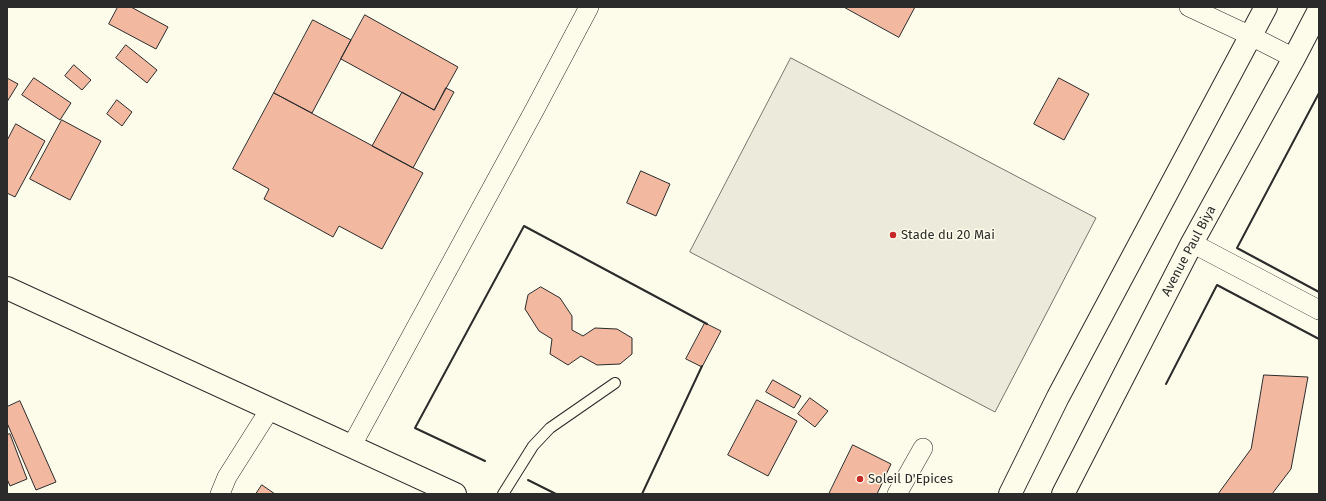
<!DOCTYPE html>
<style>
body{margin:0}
#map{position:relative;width:1326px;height:501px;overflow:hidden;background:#fdfbea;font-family:"Fira Sans",sans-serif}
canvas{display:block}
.frame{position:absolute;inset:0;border:8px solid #2b2b2b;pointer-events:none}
</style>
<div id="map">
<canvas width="1326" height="501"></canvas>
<div class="frame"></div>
</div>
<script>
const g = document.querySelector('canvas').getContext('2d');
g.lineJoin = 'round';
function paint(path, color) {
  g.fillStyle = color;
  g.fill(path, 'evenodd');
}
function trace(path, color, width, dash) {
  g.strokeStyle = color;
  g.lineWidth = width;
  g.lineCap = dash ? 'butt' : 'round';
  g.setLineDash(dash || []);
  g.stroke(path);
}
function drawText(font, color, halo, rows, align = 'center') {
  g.font = font + ' "Fira Sans",sans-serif';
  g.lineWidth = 3;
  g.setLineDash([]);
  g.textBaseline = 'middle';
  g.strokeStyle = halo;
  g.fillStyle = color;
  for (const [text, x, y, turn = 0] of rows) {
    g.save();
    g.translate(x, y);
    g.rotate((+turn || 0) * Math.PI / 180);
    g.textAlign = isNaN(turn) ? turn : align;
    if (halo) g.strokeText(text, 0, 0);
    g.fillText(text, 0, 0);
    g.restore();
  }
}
const green = new Path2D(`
 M791,58l305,160 -101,194 -305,-160z`);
paint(green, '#ecebdb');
trace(green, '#74746e', 1);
const building = new Path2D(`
 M118,7h13l37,20 -12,22 -47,-25z
 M844,7h71l-16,30z
 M365,15l93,52 -24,43 -93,-51z
 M313,20l38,20 -39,73 -38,-20z
 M126,45l31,25 -10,13 -31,-25z
 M74,65l17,15 -9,10 -17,-14z
 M7,78l11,6 -11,18z
 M34,78l37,25 -11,17 -38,-25z
 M1059,78l30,16 -25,46 -30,-16z
 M446,88l8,4 -41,76 -41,-22 30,-54 32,18z
 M274,93l149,80 -41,76 -43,-23 -6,11 -69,-38 5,-10 -36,-20z
 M117,100l15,12 -10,14 -15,-12z
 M62,120l39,21 -31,59 -40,-21z
 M16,124l29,17 -30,56 -8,-4v-52z
 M641,171l29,13 -14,32 -29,-13z
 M541,287l19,11 12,18v14l11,6 12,-8 22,1 15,9v16l-12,10 -23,1 -16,-9 -13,9 -18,-11 2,-15 -13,-8 -14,-22 3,-14z
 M705,323l16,8 -19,36 -16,-8z
 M1264,375l44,2 -17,92 -19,25h-54l33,-45z
 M773,380l28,16 -7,12 -28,-16z
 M810,398l18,13 -13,16 -17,-13z
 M757,400l40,21 -29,55 -40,-21z
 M20,401l36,81 -20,8 -29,-67v-16z
 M10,434l17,45 -17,7 -3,-7v-44z
 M853,445l38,19 -14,30h-48z
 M262,485l13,9h-19z`);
paint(building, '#f2b8a0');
trace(building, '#2b2b2b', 1);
const service = new Path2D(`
 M503,494l30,-48 17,-18 65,-45`);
const minor = new Path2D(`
 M1189,7l62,29 43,22
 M1192,243l127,67
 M351,447l184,-338 54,-102
 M220,494l7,-17 43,-68
 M897,494l26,-46`);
const tertiary = new Path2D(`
 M7,288l448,206
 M1010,494l48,-97 208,-390
 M1063,494l129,-251 102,-185 25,-48`);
trace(service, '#2b2b2b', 12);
trace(minor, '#2b2b2b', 20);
trace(tertiary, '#2b2b2b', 24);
trace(service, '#fdfbea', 10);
trace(minor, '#fdfbea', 19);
trace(tertiary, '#fdfbea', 22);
trace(new Path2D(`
 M1319,93l-82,155 82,44
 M1166,384l51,-99 102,54
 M485,461l-70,-33 109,-202 183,98
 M528,480l28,14
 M642,494l60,-128`), '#2b2b2b', 2);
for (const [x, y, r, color] of [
 [893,235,4,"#c62828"],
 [860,479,4,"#c62828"]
]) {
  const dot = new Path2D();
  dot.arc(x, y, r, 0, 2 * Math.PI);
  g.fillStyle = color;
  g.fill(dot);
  trace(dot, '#fdfbea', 1.5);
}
drawText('13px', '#2b2b2b', '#fdfbea', [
 ["Stade du 20 Mai",901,235],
 ["Soleil D'Epices",868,479]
], 'left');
drawText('13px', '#2b2b2b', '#fdfbea', [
 ["Avenue Paul Biya",1189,251,-62]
]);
</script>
